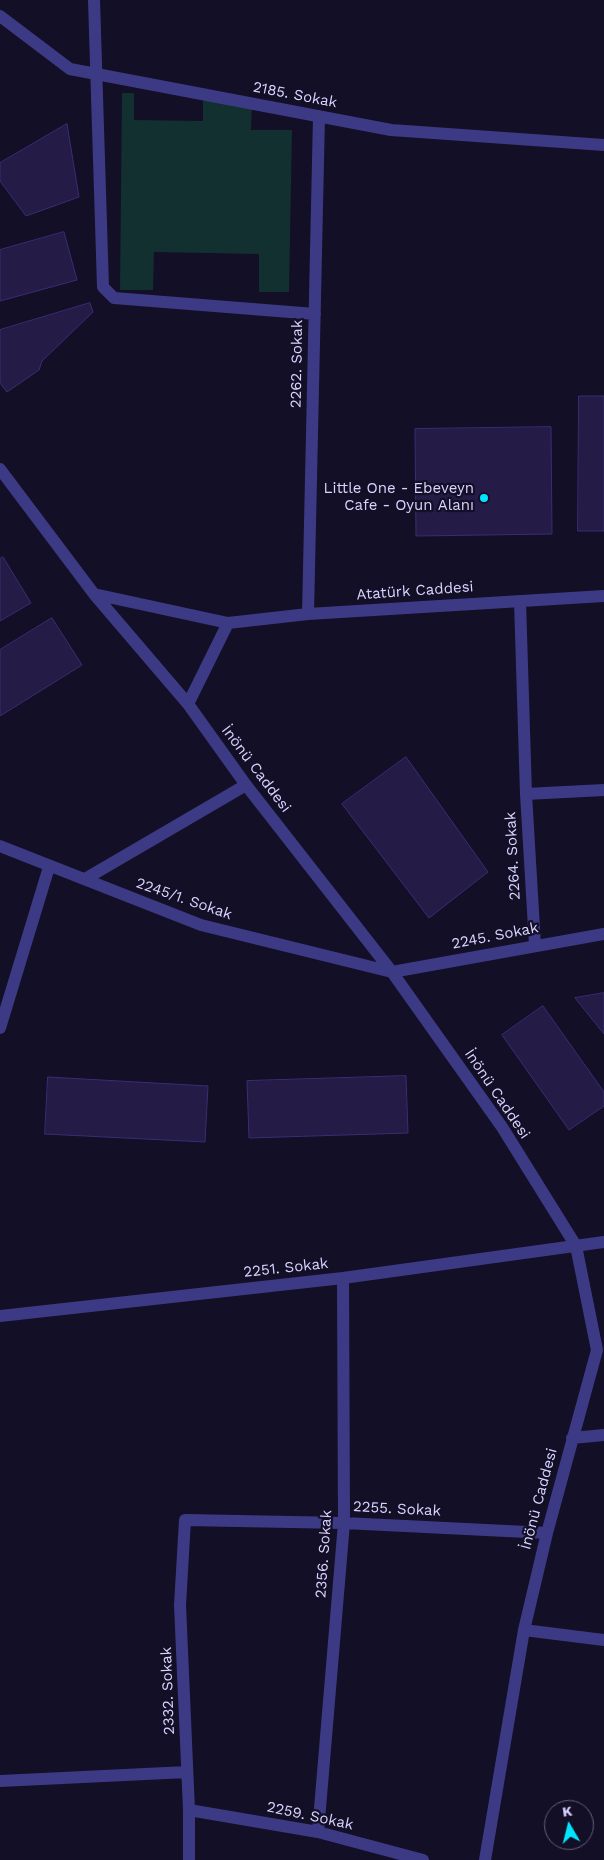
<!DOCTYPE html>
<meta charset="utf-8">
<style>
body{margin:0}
#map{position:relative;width:604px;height:1860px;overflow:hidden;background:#130f26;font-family:"Work Sans",sans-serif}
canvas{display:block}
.north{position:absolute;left:544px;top:1800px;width:50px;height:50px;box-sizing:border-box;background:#130f26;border:1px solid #625e7d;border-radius:50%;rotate:352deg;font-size:14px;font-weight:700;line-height:20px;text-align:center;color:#d9d4ff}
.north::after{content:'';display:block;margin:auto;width:18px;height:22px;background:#00e5ff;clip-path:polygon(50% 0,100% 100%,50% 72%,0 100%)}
</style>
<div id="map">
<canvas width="604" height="1860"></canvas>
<div class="north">K</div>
</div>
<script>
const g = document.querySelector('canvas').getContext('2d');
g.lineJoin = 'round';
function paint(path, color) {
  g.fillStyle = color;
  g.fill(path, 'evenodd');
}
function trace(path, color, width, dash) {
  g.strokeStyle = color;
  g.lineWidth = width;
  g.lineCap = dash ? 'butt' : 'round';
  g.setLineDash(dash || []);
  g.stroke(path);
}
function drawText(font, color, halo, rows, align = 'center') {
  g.font = font + ' "Work Sans",sans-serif';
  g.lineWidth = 4.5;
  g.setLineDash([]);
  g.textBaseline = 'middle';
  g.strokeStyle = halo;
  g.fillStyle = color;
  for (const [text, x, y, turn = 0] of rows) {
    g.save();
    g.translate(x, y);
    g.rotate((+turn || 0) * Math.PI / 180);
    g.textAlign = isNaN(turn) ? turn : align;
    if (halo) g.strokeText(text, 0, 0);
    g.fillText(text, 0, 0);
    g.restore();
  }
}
paint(new Path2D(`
 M122,93h12v27l69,1v-21l49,1 -1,29h41l-3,162h-30v-38l-105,-2 -1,38h-33z`), '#12302f');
const building = new Path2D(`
 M67,124l12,73 -53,19 -26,-35v-18z
 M64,232l13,48 -77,21v-51z
 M90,303l3,9 -51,49 -3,9 -32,22 -7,-9v-53z
 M579,396h25v135h-26z
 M551,427l1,107 -136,2 -1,-107z
 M3,557l28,46 -31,18v-62z
 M52,618l30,47 -82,51v-66z
 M406,757l82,115 -59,46 -87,-114z
 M604,993v41l-29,-36z
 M543,1006l61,86v14l-35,24 -67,-95z
 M406,1076l2,57 -159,5 -2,-57z
 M48,1077l160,9 -3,56 -160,-8z`);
paint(building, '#241b47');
trace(building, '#3b2d73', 1);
trace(new Path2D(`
 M94,0l9,287 11,11 201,16
 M0,16l70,53 321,61 213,15
 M0,469l94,125 94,110 58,81 146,187 110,155 74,119 21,104 -50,183 -23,97 -39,230
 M94,594l134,29 80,-9 296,-18
 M520,601l6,193 9,151
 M308,614l11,-498
 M188,704l40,-81
 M526,794l78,-4
 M0,846l201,79 191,47 212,-38
 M85,879l161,-94
 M0,1028l49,-161
 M0,1316l343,-38 261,-36
 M572,1438l32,-3
 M524,1630l80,10
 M0,1781l187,-9
 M189,1810l129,22 105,28
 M318,1832l26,-309 -1,-245
 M189,1860v-50l-9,-205 5,-85 159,3 203,10`), '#3d3a85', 12);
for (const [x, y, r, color] of [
 [484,498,5,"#00e5ff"]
]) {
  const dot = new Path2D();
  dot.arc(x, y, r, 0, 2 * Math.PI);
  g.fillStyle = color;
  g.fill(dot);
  trace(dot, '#130f26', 2);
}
drawText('15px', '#d9d4ff', '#130f26', [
 ["2185. Sokak",295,95,11],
 ["2262. Sokak",297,364,-89],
 ["Atatürk Caddesi",415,591,-4],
 ["İnönü Caddesi",256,769,53],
 ["2264. Sokak",513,856,-93],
 ["2245/1. Sokak",184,899,19],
 ["2245. Sokak",495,936,-11],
 ["İnönü Caddesi",497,1094,56],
 ["2251. Sokak",286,1268,-6],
 ["İnönü Caddesi",539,1499,-75],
 ["2255. Sokak",397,1509,3],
 ["2356. Sokak",324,1554,-86],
 ["2332. Sokak",168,1691,-92],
 ["2259. Sokak",310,1816,12]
]);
drawText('15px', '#d9d4ff', '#130f26', [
 ["Little One - Ebeveyn",474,489],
 ["Cafe - Oyun Alanı",474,506]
], 'right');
</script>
